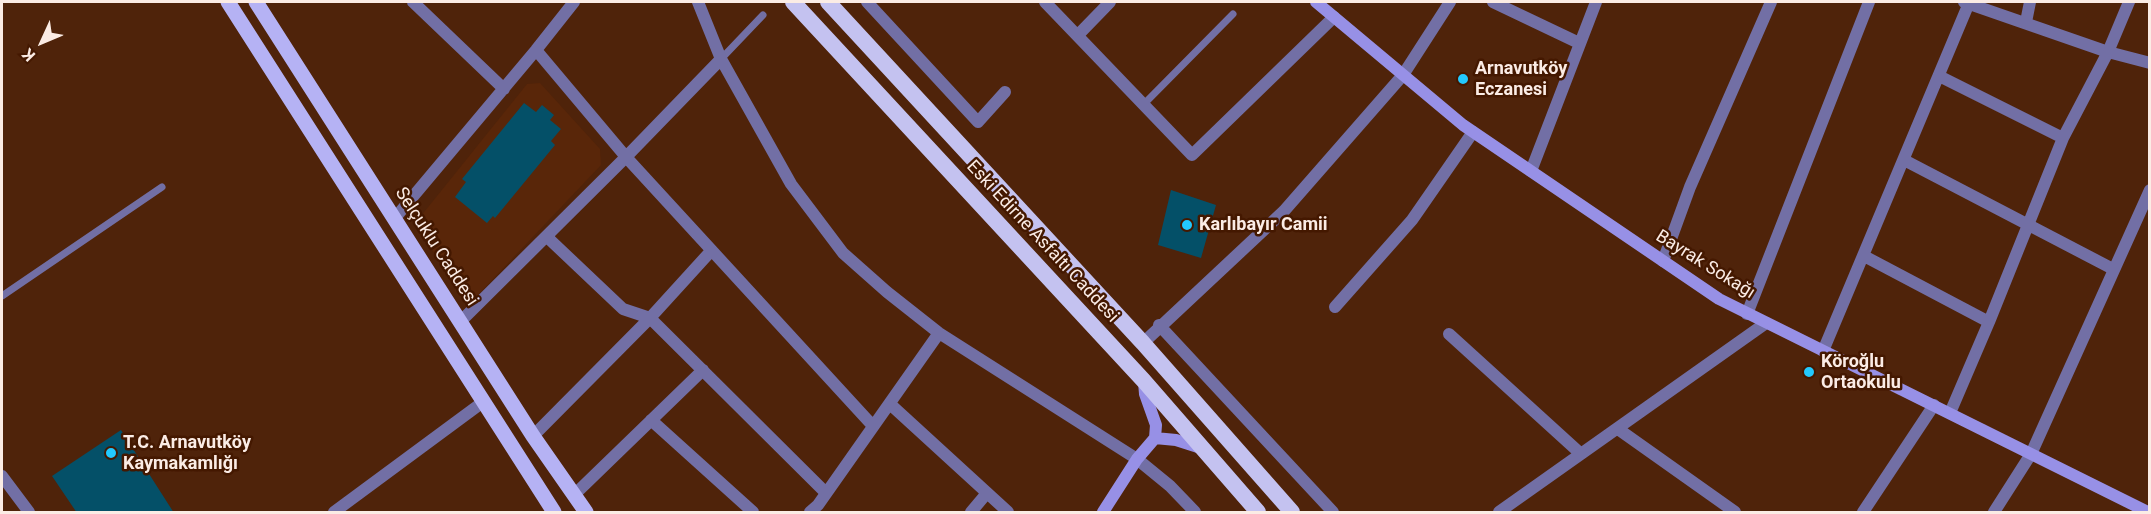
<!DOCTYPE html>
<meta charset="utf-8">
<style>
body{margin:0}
#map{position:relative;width:2151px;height:514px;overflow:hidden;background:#4f230a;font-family:Roboto,sans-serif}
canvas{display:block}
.frame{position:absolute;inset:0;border:3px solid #fbece5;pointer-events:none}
.north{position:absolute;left:12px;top:12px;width:60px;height:60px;-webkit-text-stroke:4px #441800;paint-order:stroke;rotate:226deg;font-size:16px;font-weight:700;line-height:24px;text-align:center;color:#fbece5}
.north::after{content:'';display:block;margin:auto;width:21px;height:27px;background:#fbece5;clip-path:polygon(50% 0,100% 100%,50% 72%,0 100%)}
</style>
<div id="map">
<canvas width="2151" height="514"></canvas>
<div class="frame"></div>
<div class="north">K</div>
</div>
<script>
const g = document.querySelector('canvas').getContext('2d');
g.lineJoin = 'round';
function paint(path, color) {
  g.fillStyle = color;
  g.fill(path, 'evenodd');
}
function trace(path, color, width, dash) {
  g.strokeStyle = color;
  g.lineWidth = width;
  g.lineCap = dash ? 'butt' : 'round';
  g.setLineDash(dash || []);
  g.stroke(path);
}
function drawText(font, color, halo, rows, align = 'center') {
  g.font = font + ' Roboto,sans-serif';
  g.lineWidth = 5;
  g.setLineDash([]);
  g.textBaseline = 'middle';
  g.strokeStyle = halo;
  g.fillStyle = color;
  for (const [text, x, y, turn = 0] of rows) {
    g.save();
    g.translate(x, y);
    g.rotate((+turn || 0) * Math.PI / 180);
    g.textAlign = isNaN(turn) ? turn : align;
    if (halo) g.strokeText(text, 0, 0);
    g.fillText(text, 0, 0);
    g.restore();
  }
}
paint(new Path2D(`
 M540,83l60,66 1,16 -127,134 -12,-1 -41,-66 -4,-11 110,-137z`), '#592609');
paint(new Path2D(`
 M524,103l12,9 6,-7 12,10 -4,5 11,9 -10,12 4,4 -60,73 -2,-2 -6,7 -32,-26 11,-15 -4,-3z
 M1171,190l45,15 -15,53 -43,-13z
 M121,430l53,83h-97l-25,-37z`), '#045068');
trace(new Path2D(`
 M721,59l42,-44
 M1143,105l90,-91
 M2,296l160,-109`), '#726fa5', 7);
trace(new Path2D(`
 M413,2l91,87
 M698,2l23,57 70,125 52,69 44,39 52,41 198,126 33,27 25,26
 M867,2l111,120 27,-30
 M1045,2l147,153 142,-138
 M1493,2l86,41
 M1964,2l144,50 42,11
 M2026,22l4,-20
 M1078,35l32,-33
 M536,50l90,107 247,269
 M1939,76l124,62
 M1904,160l209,109
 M1531,171l65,-169
 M395,218l141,-168 38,-48
 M547,237l76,72 27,9 176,175
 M1864,256l125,66
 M1663,261l27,-74 81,-185
 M1335,307l77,-87 61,-88
 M1747,314l122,-312
 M461,321l165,-164 95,-98
 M1159,325l174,187
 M1449,334l132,120
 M1143,343l141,-132 119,-136 47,-73
 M1823,351l146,-348
 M890,404l118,108
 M1950,413l39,-91 74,-184 45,-86 21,-50
 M651,420l102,92
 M1618,429l117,83
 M533,436l117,-118 61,-67
 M2,476l27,36
 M574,495l129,-125
 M334,512l149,-110
 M810,512l8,-7 121,-172
 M971,512l16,-19
 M1499,512l267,-189
 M1863,512l71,-107
 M1994,512l37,-58 119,-264`), '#726fa5', 12);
trace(new Path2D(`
 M1316,2l147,123 256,174 429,213
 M1155,438l21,2 25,8
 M1103,512l34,-53 18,-21 1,-13 -11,-31 -1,-12`), '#9790e6', 12);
trace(new Path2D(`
 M228,2l326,510
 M256,2l277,434 53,76`), '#b5b2f4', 15);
trace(new Path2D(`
 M793,2l351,379 114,131
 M828,2l315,341 149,169`), '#c4c2f0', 16);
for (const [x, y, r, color] of [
 [1463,79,6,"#23c9fe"],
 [1187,225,6,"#23c9fe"],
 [1809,372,6,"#23c9fe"],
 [111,453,6,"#23c9fe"]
]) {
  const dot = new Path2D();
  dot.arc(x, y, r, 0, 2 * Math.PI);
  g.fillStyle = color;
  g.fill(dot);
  trace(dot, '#441800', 2);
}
drawText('bold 18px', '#fbece5', '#441800', [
 ["Arnavutköy",1475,69],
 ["Eczanesi",1475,90],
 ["Karlıbayır Camii",1199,225],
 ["Köroğlu",1821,362],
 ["Ortaokulu",1821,383],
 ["T.C. Arnavutköy",123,443],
 ["Kaymakamlığı",123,464]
], 'left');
drawText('18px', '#fbece5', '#441800', [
 ["Eski Edirne Asfaltı Caddesi",1042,242,47],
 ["Selçuklu Caddesi",436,247,57],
 ["Bayrak Sokağı",1705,265,32]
]);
</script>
